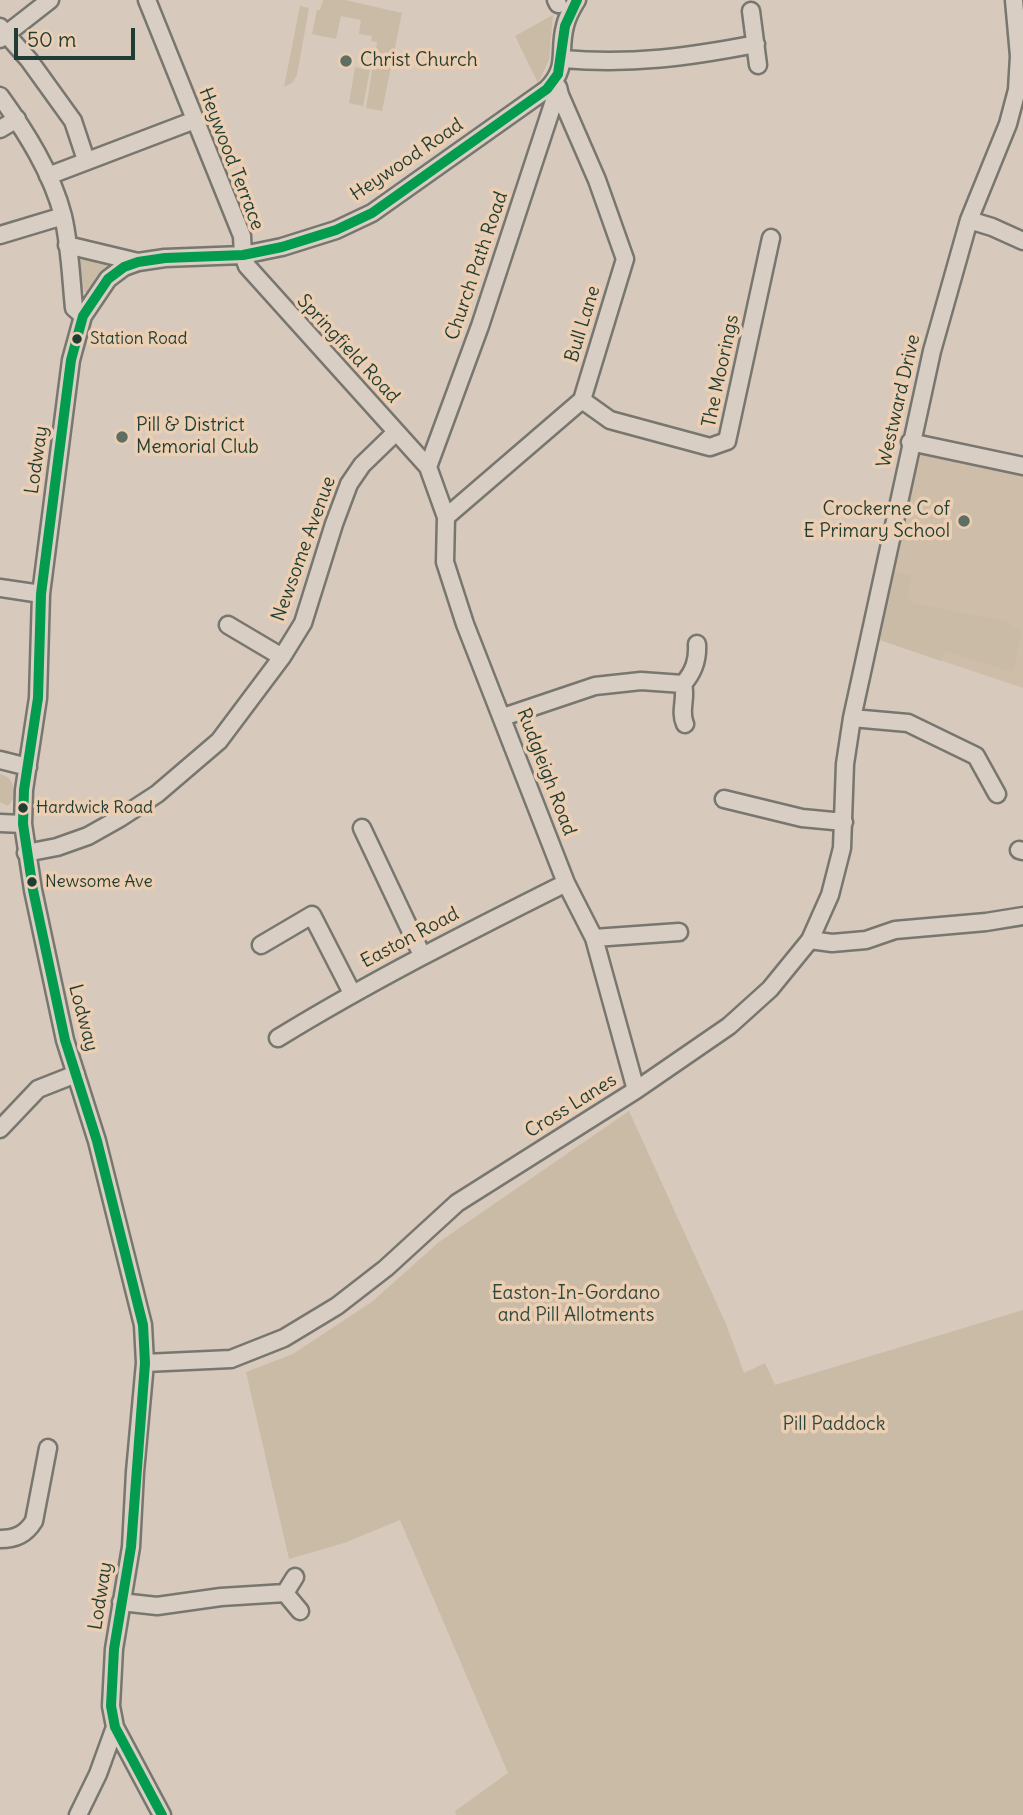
<!DOCTYPE html>
<style>
body{margin:0}
#map{position:relative;width:1023px;height:1815px;overflow:hidden;background:#d7c9bb;font-family:Delius,sans-serif}
canvas{display:block}
.scale{position:absolute;left:14px;top:28px;width:121px;height:32px;box-sizing:border-box;border:4px solid #1f3d34;border-top:0;padding-left:9px;font-size:21px;line-height:24px;white-space:nowrap;color:#1f3d34;-webkit-text-stroke:5px #eccfb3;paint-order:stroke}
</style>
<div id="map">
<canvas width="1023" height="1815"></canvas>
<div class="scale">50 m</div>
</div>
<script>
const g = document.querySelector('canvas').getContext('2d');
g.lineJoin = 'round';
function paint(path, color) {
  g.fillStyle = color;
  g.fill(path, 'evenodd');
}
function trace(path, color, width, dash) {
  g.strokeStyle = color;
  g.lineWidth = width;
  g.lineCap = dash ? 'butt' : 'round';
  g.setLineDash(dash || []);
  g.stroke(path);
}
function drawText(font, color, halo, rows, align = 'center') {
  g.font = font + ' Delius,sans-serif';
  g.lineWidth = 7;
  g.setLineDash([]);
  g.textBaseline = 'middle';
  g.strokeStyle = halo;
  g.fillStyle = color;
  for (const [text, x, y, turn = 0] of rows) {
    g.save();
    g.translate(x, y);
    g.rotate((+turn || 0) * Math.PI / 180);
    g.textAlign = isNaN(turn) ? turn : align;
    if (halo) g.strokeText(text, 0, 0);
    g.fillText(text, 0, 0);
    g.restore();
  }
}
paint(new Path2D(`
 M920,450l103,20v218l-143,-48z`), '#cdbda9');
paint(new Path2D(`
 M323,0h22l57,13 -20,98 -16,-3 11,-66 -6,-1 1,-5 -13,-2 2,-14 -20,-4 -5,23 -24,-5 5,-24h3z
 M300,6l9,2 -12,67 -5,8 -8,4z
 M553,15l-4,45 -11,23 -23,-47z
 M355,67l15,3 -7,36 -14,-3z
 M82,259l24,5 2,3 -20,27 -4,-2 -5,-30z
 M894,572l18,4 -5,23 6,4 97,19v4l12,4 -9,42 -69,-21 -3,10 -61,-21z
 M0,774c12,3 15,12 14,24l-6,8 -8,-4z
 M629,1111l97,213 18,49 21,-10 10,22 248,-75v505h-567l-1,-4 53,-38 -108,-253 -56,23 -55,16 -43,-187 47,-18 80,-53 66,-59z`), '#cabba7');
const minor = new Path2D(`
 M147,0l95,236 1,19 4,11 181,201 18,50 -1,45 20,62 101,259 28,55 42,152
 M556,0l2,4
 M751,11l7,54
 M0,27l29,33 44,61 13,39
 M0,39l50,-39
 M563,59c68,6 126,-2 193,-15
 M0,96c26,36 52,77 63,120 7,30 8,62 11,92l9,8
 M0,129l17,-10
 M48,176l147,-56
 M969,220l23,7 31,14
 M0,235l63,-19
 M67,245l71,17
 M582,400l28,20 100,27 17,-6 44,-203
 M910,442l113,24
 M428,467l52,-141 74,-225 6,-6 -2,-8
 M446,517l136,-117 43,-141 -28,-79 -37,-85
 M0,588l41,6
 M228,625l54,32
 M683,684c11,-12 15,-24 14,-40
 M683,684c4,14 -4,27 2,40
 M503,717l92,-31 46,-5 42,3
 M852,718l56,5 68,33 21,38
 M0,760l28,7
 M724,799l78,19 42,4
 M0,823l23,1
 M362,828l60,127
 M1019,850l4,1
 M26,853l31,-6 31,-11 32,-18 37,-24 62,-53 63,-84 21,-34 31,-99 15,-40 13,-19 34,-33
 M594,938l85,-6
 M810,940l22,3 34,-3 29,-10 91,-8 37,-6
 M261,945l51,-30 40,78
 M278,1038c93,-57 190,-106 288,-155
 M0,1129l38,-40 38,-15
 M145,1363l86,-4 53,-21 53,-32 49,-38 71,-65 179,-113 93,-64 41,-37 40,-49 20,-45 12,-47 3,-84 7,-46 80,-367 37,-131 39,-96 9,-34 2,-34 -5,-56
 M0,1539c16,0 26,-5 34,-18l14,-73
 M285,1593l10,-16
 M121,1602l36,4 64,-9 64,-4 15,18
 M78,1815l20,-41 17,-47
 M162,1815l-47,-88 -4,-21 3,-57 17,-102 4,-75 10,-109 -2,-38 -46,-184 -32,-101 -32,-150 -10,-66 1,-34 14,-92 3,-104 30,-234 12,-44 25,-37 16,-12 14,-5 27,-4 78,-3 39,-8 54,-17 36,-17 175,-124c22,-22 11,-37 18,-63 2,-9 7,-18 12,-26`);
trace(minor, '#77766f', 21);
trace(minor, '#d9cec4', 16);
trace(new Path2D(`
 M162,1815l-47,-88 -4,-21 3,-57 17,-102 14,-184 -2,-38 -46,-184 -32,-101 -32,-150 -10,-66 1,-34 14,-92 3,-104 30,-234 12,-44 25,-37 16,-12 14,-5 27,-4 78,-3 39,-8 54,-17 36,-17 175,-124 11,-15 7,-48 12,-26`), '#039c4e', 10);
for (const [x, y, r, color] of [
 [346,61,7,"#5f6e63"],
 [77,339,6,"#1f3d34"],
 [122,437,7,"#5f6e63"],
 [964,521,7,"#5f6e63"],
 [23,808,6,"#1f3d34"],
 [32,882,6,"#1f3d34"]
]) {
  const dot = new Path2D();
  dot.arc(x, y, r, 0, 2 * Math.PI);
  g.fillStyle = color;
  g.fill(dot);
  trace(dot, '#eccfb3', 2.5);
}
drawText('17px', '#1f3d34', '#eccfb3', [
 ["Station Road",90,339],
 ["Hardwick Road",36,808],
 ["Newsome Ave",45,882]
], 'left');
drawText('19px', '#1f3d34', '#eccfb3', [
 ["Christ Church",360,61],
 ["Pill & District",136,426],
 ["Memorial Club",136,448],
 ["Crockerne C of",950,510,"right"],
 ["E Primary School",950,532,"right"]
], 'left');
drawText('19px', '#1f3d34', '#eccfb3', [
 ["Heywood Terrace",231,159,69],
 ["Heywood Road",407,160,-34],
 ["Church Path Road",477,266,-71],
 ["Bull Lane",583,324,-73],
 ["Springfield Road",348,349,47],
 ["The Moorings",721,371,-78],
 ["Westward Drive",899,401,-77],
 ["Lodway",37,460,-82],
 ["Newsome Avenue",304,549,-70],
 ["Rudgleigh Road",546,772,69],
 ["Easton Road",410,938,-28],
 ["Lodway",83,1018,75],
 ["Cross Lanes",571,1106,-32],
 ["Lodway",101,1596,-81]
]);
drawText('19px', '#2f483e', '#eccfb3', [
 ["Easton-In-Gordano",576,1294],
 ["and Pill Allotments",576,1316],
 ["Pill Paddock",834,1425]
]);
</script>
